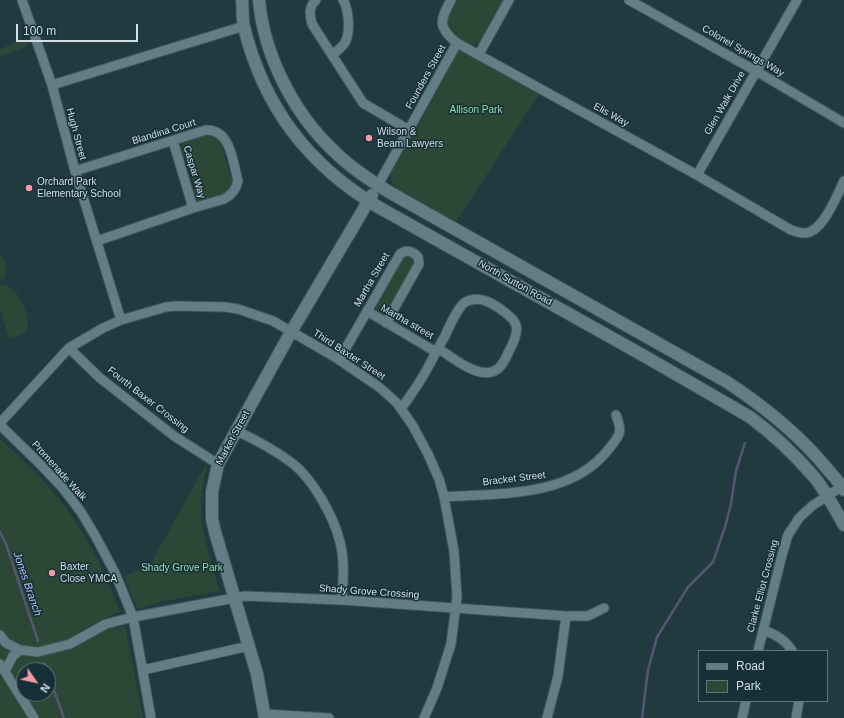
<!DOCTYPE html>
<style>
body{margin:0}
#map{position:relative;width:844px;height:718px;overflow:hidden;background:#213a40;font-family:Arial,sans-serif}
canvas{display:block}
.legend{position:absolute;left:698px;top:650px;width:130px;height:52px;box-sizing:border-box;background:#172f36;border:1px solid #61757b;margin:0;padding:5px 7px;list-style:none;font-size:12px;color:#d1dfe3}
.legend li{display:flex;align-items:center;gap:8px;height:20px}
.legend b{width:20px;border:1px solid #61757b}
.north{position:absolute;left:16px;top:662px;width:40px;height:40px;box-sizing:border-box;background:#172f36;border:1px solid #61757b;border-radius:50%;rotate:124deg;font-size:11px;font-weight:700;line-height:16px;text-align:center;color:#d1dfe3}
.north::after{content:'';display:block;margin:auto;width:14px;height:18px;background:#f39aa7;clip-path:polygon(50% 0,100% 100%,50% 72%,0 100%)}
.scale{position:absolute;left:16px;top:24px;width:122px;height:18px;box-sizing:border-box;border:2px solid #d1dfe3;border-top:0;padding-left:5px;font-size:12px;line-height:14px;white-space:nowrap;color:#d1dfe3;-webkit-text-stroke:3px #172f36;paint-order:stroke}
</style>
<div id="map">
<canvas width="844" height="718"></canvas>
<ul class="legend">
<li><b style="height:5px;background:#637d84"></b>Road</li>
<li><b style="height:11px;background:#2c4736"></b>Park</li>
</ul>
<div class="north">N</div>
<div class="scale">100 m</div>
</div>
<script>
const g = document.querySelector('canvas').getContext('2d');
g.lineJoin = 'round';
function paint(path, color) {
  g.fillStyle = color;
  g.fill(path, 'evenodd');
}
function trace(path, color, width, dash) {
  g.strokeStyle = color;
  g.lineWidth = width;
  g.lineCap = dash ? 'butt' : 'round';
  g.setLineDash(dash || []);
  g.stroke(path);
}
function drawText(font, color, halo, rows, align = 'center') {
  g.font = font + ' Arial,sans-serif';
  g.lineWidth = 3;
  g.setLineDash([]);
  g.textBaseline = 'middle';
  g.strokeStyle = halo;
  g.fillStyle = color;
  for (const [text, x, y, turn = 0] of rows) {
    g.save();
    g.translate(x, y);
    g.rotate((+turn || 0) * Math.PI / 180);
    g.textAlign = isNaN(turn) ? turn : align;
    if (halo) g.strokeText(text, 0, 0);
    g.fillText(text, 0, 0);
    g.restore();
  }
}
paint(new Path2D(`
 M456,0h49l-24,41c-1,1 -4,3 -5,3 -7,2 -28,-11 -29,-17 -2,-11 4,-18 9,-27z
 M26,39l2,7 -28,11v-8z
 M463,50l61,36h4l12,7 -85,130 -55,-32c-10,-8 -12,-17 -6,-28 2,-4 3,-5 7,-7l47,-84c0,-9 7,-20 15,-22z
 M209,134l8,2 6,8 -1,4 8,28 3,1 1,7 -8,11 -27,7 -3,-2 -3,-10 1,-3 -8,-28 -3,-3 -3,-9 3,-4z
 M407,253l9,7 -32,59 -12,-11 29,-52z
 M0,256l5,5v15l-1,3 -4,1z
 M5,284c4,3 9,6 12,10 6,9 15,26 9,36 -4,6 -11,7 -17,9l-9,-30v-24z
 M0,439c19,17 37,34 54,54 30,35 50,76 66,119l-13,5 3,12 15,-3 18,92h-143zM24,670h24v24h-24z
 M205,466l2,1c-14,45 0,81 13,124l-56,10 -27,8 -13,-33 23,-9 4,-4z`), '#2c4736');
trace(new Path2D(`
 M0,532l6,12 32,97
 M44,663l3,7
 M48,674l16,44
 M642,718l6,-48 9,-33 31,-50 25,-25 12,-35 6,-23 5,-33 9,-28`), '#525672', 2.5);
const street = new Path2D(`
 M22,0l30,85 23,86 46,149
 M316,0c-8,7 -6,15 -4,24l51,79 46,27
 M451,0c-11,20 -14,27 6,43l240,132 94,55c4,1 8,3 12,3 19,2 34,-38 41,-52
 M629,0l127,71 88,52
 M479,54l30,-54
 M332,55c4,-3 9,-7 12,-11 7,-9 5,-35 -1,-44
 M52,85l192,-59
 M173,141l20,67
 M75,171l131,-41c25,-1 27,33 32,51 -2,9 -6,14 -14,18l-31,9 -96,33
 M697,175l100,-175
 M378,185l79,-142
 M367,311l69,41
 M69,348l31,30 74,58 44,28
 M339,360l61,-106c6,-5 13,-3 18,3l1,7 -33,59
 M401,409c6,-9 13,-18 19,-28 9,-14 16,-30 25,-45 4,-9 11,-25 18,-32 5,-5 15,-6 23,-3 8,3 28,16 30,24 2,8 -3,19 -7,26 -2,5 -5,11 -9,16 -17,17 -47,-9 -62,-19
 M0,423l69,-75 34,-20 18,-8 45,-13 10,-1 49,1 13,2 35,12 62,36 44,30 18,16 16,23 15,28 11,25 5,18 10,54 3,46 -6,47 -14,44 -13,30
 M0,425l36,35 25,26 11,14 9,12 15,25 19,36 18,44 18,101
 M237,431c19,9 38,19 55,32 21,16 42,54 48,79 5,19 3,39 2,58
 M444,497c55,-4 126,1 164,-47 12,-15 15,-17 8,-35
 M763,630c12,4 23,10 29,21
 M0,635l6,8 14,7 18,2 32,-8 36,-20 27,-7 112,-21 97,4 224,16h22l16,-8
 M758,651l24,-96 6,-20 11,-17 13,-12 32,-21
 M0,664l34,54
 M143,670l106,-24
 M5,671l8,-15 7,-6
 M265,714l64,4
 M547,718l11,-42 8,-60
 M742,718l4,-17
 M796,718l3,-17`);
const secondary = new Path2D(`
 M242,0c1,9 0,19 2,27 20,81 65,139 136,181l266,149 104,60c23,17 46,39 65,61 11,14 20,31 29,47
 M259,0c5,56 35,114 76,152 16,16 35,28 54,40l338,190c38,25 73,53 102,89 5,6 11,12 15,19
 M265,718l-8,-44 -42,-142 -3,-13v-27l6,-28 73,-132 81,-137`);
trace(street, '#40565c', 11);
trace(secondary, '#40565c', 14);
trace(street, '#637d84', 9);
trace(secondary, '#637d84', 12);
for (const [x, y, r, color] of [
 [369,138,4,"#f39aa7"],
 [29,188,4,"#f39aa7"],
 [52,573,4,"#f39aa7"]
]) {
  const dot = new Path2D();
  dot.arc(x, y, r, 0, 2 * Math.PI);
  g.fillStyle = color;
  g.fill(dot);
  trace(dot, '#172f36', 1.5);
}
drawText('10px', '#d1dfe3', '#172f36', [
 ["Colonel Springs Way",743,51,30],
 ["Founders Street",426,77,-61],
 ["Glen Walk Drive",725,103,-60],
 ["Elis Way",611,115,29],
 ["Blandina Court",164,132,-17],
 ["Hugh Street",76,134,75],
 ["Caspar Way",194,172,73],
 ["Martha Street",372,280,-60],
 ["North Sutton Road",515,283,29],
 ["Martha street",407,322,30],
 ["Third Baxter Street",349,355,33],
 ["Fourth Baxer Crossing",148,400,38],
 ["Market Street",233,438,-62],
 ["Promenade Walk",59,471,48],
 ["Bracket Street",514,479,-7],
 ["Clarke Elliot Crossing",763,586,-75],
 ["Shady Grove Crossing",369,592,4]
]);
drawText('10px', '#94dfb0', '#172f36', [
 ["Allison Park",476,110],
 ["Shady Grove Park",182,568]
]);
drawText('10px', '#d1dfe3', '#172f36', [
 ["Wilson &",377,132],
 ["Beam Lawyers",377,144],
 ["Orchard Park",37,182],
 ["Elementary School",37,194],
 ["Baxter",60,567],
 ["Close YMCA",60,579]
], 'left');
drawText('italic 11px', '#b5bdf5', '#172f36', [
 ["Jones Branch",27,584,71]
]);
</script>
